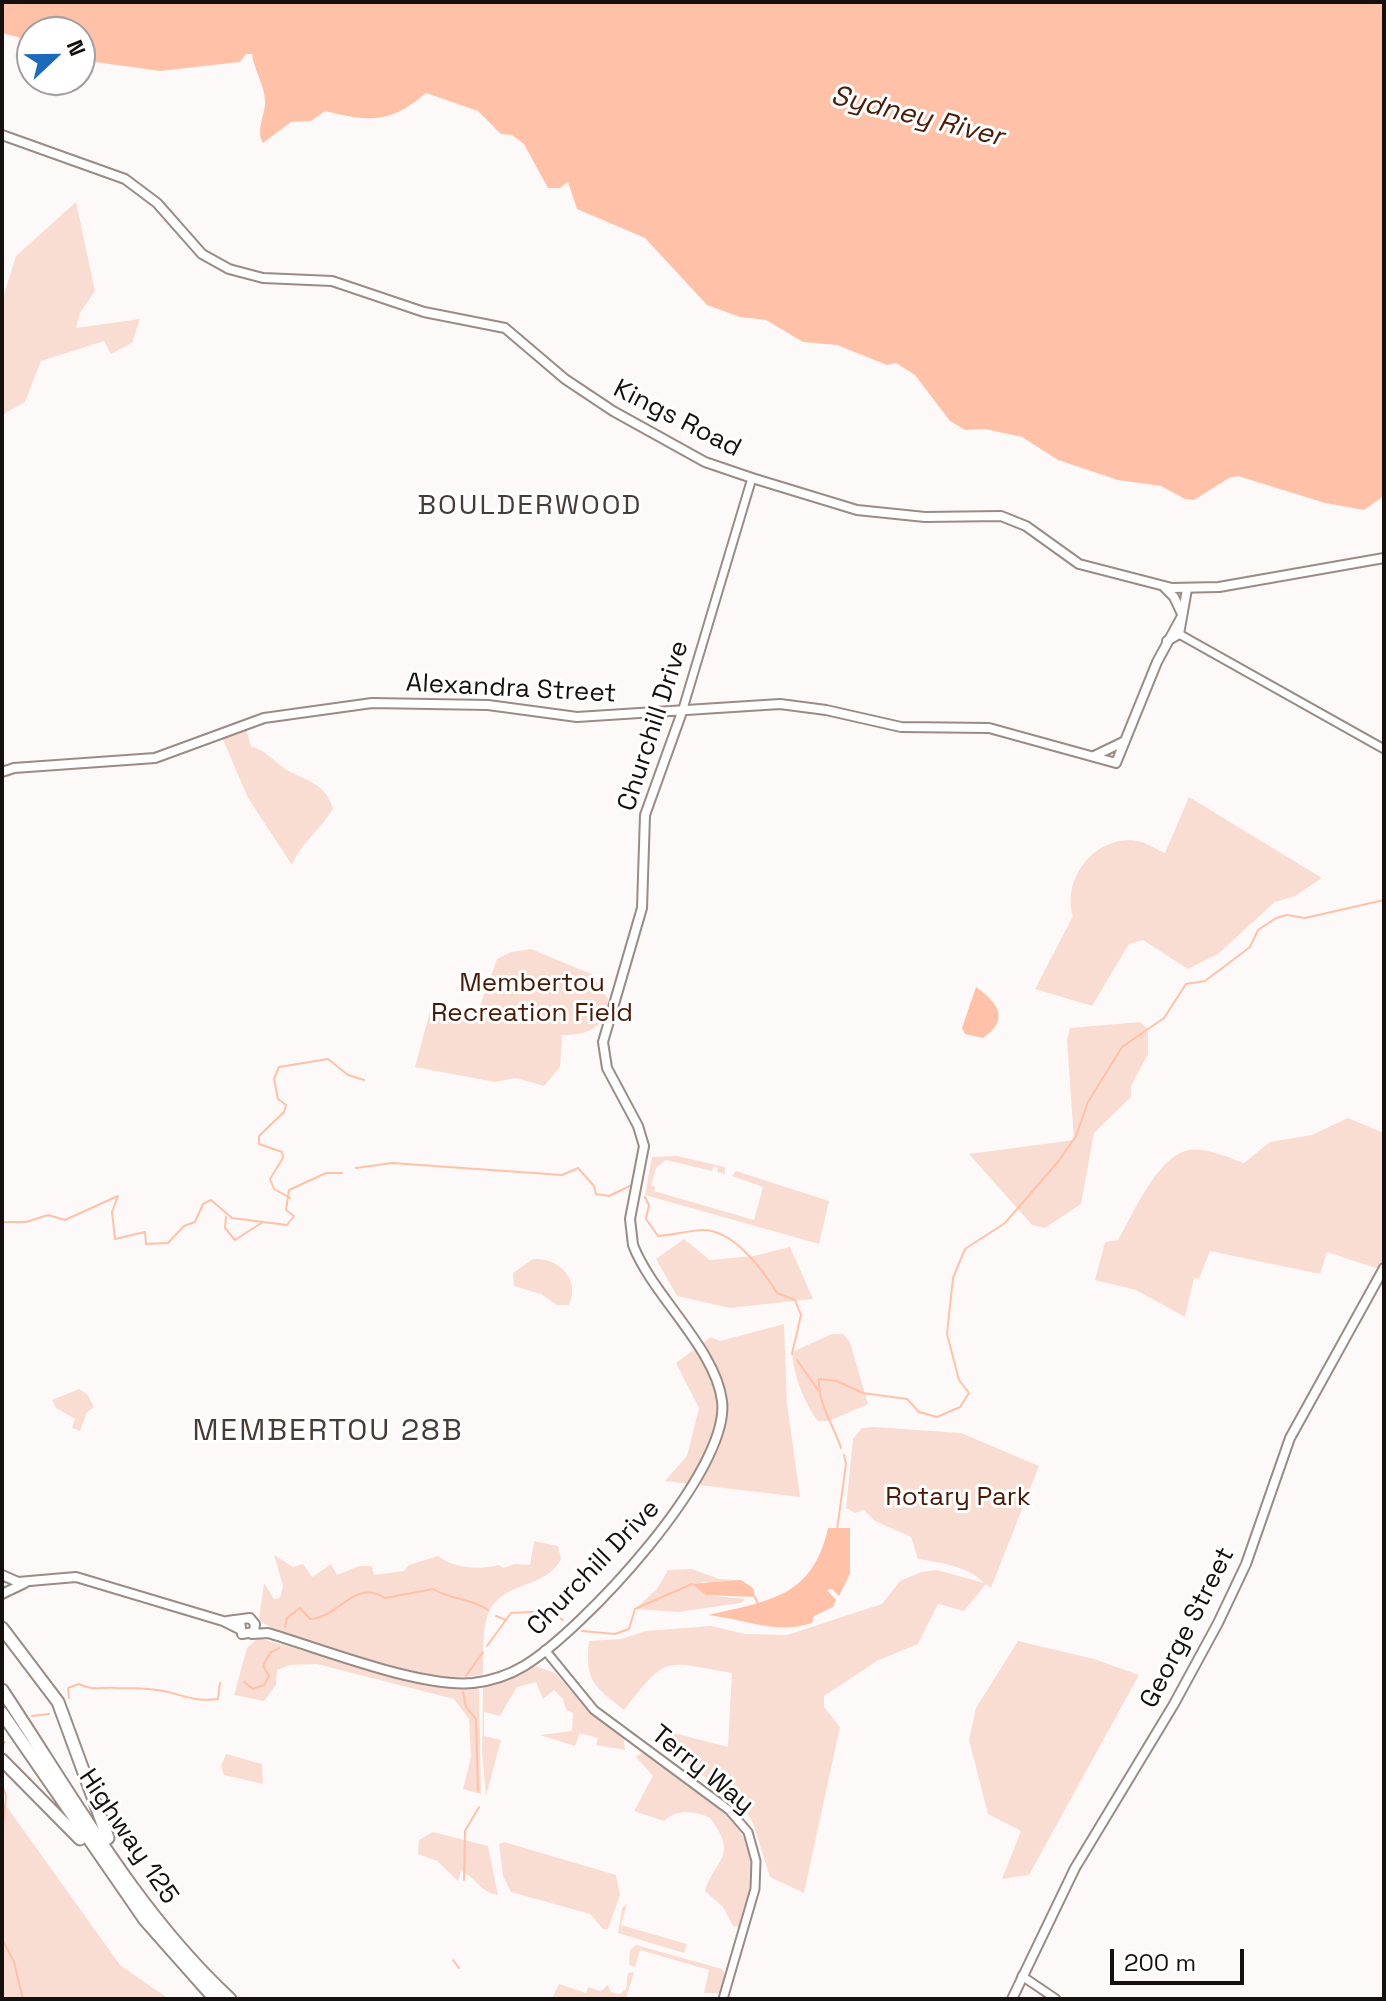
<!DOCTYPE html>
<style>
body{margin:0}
#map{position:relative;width:1386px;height:2001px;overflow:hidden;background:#fdf9f8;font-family:"Space Grotesk",sans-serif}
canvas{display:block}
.frame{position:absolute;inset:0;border:4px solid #15100e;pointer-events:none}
.north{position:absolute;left:16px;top:16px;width:80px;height:80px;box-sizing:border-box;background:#fff;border:2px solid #a19f9f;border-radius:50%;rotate:68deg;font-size:22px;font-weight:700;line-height:32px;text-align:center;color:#15100e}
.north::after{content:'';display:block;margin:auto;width:28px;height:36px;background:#1b6bba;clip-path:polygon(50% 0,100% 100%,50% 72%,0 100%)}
.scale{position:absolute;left:1110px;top:1949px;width:134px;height:36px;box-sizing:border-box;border:4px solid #15100e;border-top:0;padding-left:10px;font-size:24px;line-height:28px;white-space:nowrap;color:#15100e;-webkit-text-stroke:6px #fff;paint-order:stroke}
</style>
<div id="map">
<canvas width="1386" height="2001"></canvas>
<div class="frame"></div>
<div class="north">N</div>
<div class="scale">200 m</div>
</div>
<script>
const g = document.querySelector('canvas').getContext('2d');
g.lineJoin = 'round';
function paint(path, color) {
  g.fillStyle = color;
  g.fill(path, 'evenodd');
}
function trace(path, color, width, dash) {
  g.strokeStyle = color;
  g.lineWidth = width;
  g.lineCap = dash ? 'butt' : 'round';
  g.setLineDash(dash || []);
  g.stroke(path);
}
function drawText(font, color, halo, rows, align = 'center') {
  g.font = font + ' "Space Grotesk",sans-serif';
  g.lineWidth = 6;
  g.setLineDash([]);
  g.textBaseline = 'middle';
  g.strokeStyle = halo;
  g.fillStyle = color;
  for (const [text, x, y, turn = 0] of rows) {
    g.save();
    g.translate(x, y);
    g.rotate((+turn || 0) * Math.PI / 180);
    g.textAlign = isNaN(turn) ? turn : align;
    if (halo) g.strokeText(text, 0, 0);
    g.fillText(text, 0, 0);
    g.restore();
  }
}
paint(new Path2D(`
 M76,202l19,89 -15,22 -4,15 64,-9 -8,24 -21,11 -7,-13 -63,20 -16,41 -23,13v-114l14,-45z
 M245,725l6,21c16,5 23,16 36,24 19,11 39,13 46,39 -13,21 -31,33 -41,56l-44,-67 -27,-63z
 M1189,797l133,81 -27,18 -20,6 -57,52 -30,15 -45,-29 -14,4 -37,62 -57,-17 38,-73c-12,-40 26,-85 69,-74 7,2 15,8 23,11z
 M531,949l60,25 17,25c-2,30 -20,36 -46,36l-2,32 -16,19 -28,-8 -21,4 -80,-15 16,-59 29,10 16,-1 21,-58 14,-7z
 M1140,1022l8,7v25l-17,32v11l-37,36 -13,71 -36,24 -13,-3 -63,-71 105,-14 -7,-100 3,-12z
 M1348,1118l36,15v127l-5,9 -52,-17 -7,22 -110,-23 -11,28 -5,-1 -9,39 -49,-27 -41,-10 10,-38 13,-2c15,-26 39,-83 70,-90 18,-3 39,7 56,13l26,-21 42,-7z
 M677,1156l48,11v7l-8,-2 1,-4 -4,-2 -2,5 -46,-11 -10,8 -5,17 4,2 -1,4 100,29 9,-33 -31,-11 4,-5 93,30 -10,43 -174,-49 7,-38z
 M684,1239l26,21 44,-4 36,-9 23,52 -83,9 -53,-12 -21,-37z
 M533,1259c26,-2 48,21 36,46h-12l-16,-11 -27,-8 -1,-13z
 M784,1324l3,79 13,94 -135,-16 22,-25 12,-48 -23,-45 35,-26 9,4z
 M832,1334h11l7,8 18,62 -39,17h-11c-13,-16 -25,-47 -26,-69z
 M79,1389l8,5 7,13 -7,5 -7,19 -8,-3 3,-9 -19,-11 -4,-8z
 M874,1427l87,6 78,33 -48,122 -5,-4 -22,27 -26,-7 -20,40 -41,17 -53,35v11l16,20 -36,166 -34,-16 -17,-54 -10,-17 -84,-63 7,-12 62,16 4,-74c-69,-12 -64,-19 -108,37 -29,-23 -40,-29 -35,-69l32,-2 25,-8 65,-5 34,8 42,1 95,-31 18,-23 21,-9 16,-2 47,13c-16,-17 -43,-20 -66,-24l-7,-22 -36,-16 -11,-11 -9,3 -9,-5 7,-69 9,-11z
 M534,1541l24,5 3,13c-14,29 -54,22 -70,49 -10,17 -7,47 -8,67l-38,3 -19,-3c-32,-10 -150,-36 -167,-56l5,-36 10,16 6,-1 3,-12 -9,-31 19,12 10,-3 9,13 19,-13 6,11 22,-9h13l2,9 30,-4 5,-6 29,-9c17,13 43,14 61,9l4,3 12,-4 15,1z
 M692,1569l27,10 22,1 -21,4 -19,-2 5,13 39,4 -4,4 -63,9 -43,-3 22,-20 11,-19z
 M258,1638l170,47 51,2 2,107 -18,-5 8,-32 -2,-38 -15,-20 -137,-35 -27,1 -13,5 -1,15 -12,16 -30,-6 13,-47z
 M1018,1641l76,18 45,16 -110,200 -27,4 19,-48 -33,-17 -19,-74 7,-32z
 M536,1666l19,7 32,36 36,26 2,15 -29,-5 2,-7 -18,-5 -5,13 -35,-11 32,-4 1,-18 -7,-3 -3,-11 -9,-9 -11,9 -7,-17 -19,5 -17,29 -16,-4v24l17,4 -15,56 -4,-44 1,-66z
 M643,1752c18,8 35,25 51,37 56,43 75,68 45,138l-6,-1 -10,-19 -18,-16c9,-31 35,-34 5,-73 -14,-7 -34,-9 -46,3l-30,-10 19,-35 -17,-19z
 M226,1754l36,10 1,20 -39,-9 -3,-9z
 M2,1800l118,165 49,34h-167z
 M433,1832l55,14 10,49c-19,-3 -21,-17 -37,-24l-3,10 -21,-20 -19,-7 1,-14z
 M504,1842l112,33 4,20 -12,34h-5l-13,-15 -79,-22 -8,-16 -4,-32z
 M627,1904l-6,21 66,19 -3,9 -66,-20 4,-25z
 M636,1945l86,24 4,6 -5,18h-17l5,-23 -69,-20 -5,17 -6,-2 1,-15z
 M634,1972l-8,27 -73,-2 6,-13 27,9 2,-6 13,4 7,-6 3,7 9,2 6,-5 2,-16z`), '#f9ddd2');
paint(new Path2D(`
 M2,2h1382v494l-20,14 -39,-7 -87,-27 -9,2 -35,22 -9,-1 -24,-13 -43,-6 -60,-20 -36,-23 -37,-8 -20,1 -15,-9 -35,-46 -19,-12 -9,2 -50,-20 -34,-3 -37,-22 -26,-3 -33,-12 -62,-67 -68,-29 -9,-27 -8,6h-12l-24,-44 -12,-9 -11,-1 -23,-23 -52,-18c-36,31 -57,29 -101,18l-14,10 -20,1 -28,21c-7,-12 1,-26 2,-39 1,-17 -11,-33 -13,-50h-6l-6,8 -80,9 -72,-10 -8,-2v-27h-48v9l-30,-8z
 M976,987c21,15 35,32 7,51l-18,-4 -3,-6z
 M828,1528h22v46l-11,22 -7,-7 -5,1 9,10 -3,7 -19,9 -2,7c-38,12 -66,-4 -104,-8 61,-14 105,-18 120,-87z
 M741,1580l12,8 2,9 -49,-2 -14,-11z`), '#ffc1a8');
trace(new Path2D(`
 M356,1168l36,-5 170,12 16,-7 16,18 2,8 13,2 23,-11
 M645,1197l4,8 -3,14 12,17c15,-1 29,-5 44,-6 31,-1 61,40 75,63l18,7 6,15 -9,39
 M290,1198l-16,-9 -4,-10 13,-21 -1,-6 -23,-8v-8l25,-24 2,-7 -8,-6 -4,-20 5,-12 49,-8 20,16 16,5
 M226,1217l-1,11 10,12 28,-18
 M2,1222h24l22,-7 17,5 53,-24 -6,16 3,27 30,-7 1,12 22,-1 16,-17 11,-4 8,-18 8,-4 21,18 55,7 7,-9 -8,-6 3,-20 37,-17h16
 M797,1360l21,30
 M841,1448c-8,-24 -23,-44 -22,-69l18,2 26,12 44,6 12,13 18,5 23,-10 9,-14 -10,-13 -12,-46 6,-56 12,-29 40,-26 52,-60 19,-27 12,-34 34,-55 42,-29 22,-34 19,-3 45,-34 8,-17 18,-12 11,-3 18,3 79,-18
 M837,1530l9,-66 -2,-9
 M755,1597l3,7
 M496,1616l10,4
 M285,1627l2,-9 13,-10 10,11c29,-1 44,-41 75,-21l48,-9c18,11 38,9 55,21
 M582,1631l33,3 14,-5 6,-20 57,-25
 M487,1646l24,-33 38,-2 14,9
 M466,1676l17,-24
 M244,1682l9,7 11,-4 5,-9 -6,-10 7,-13 9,-5
 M463,1692l3,15 10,12 2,72
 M69,1698l-1,-10 11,-4c14,7 22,3 37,4 16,0 36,0 52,4 16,4 31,10 50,7l2,-16
 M32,1716l17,-2
 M2,1746l3,-4
 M2,1784l4,12 -4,42
 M464,1880l1,-49 14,-24
 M2,1939l12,23 9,37
 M453,1960l6,8`), '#ffc1a8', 2);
const tertiary = new Path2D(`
 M1179,634l205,115
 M682,712l70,-234
 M545,1650l49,60 135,100 19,22 8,29 -1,28 -32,110
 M1022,1976l34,23`);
const secondary = new Path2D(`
 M1167,641l12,-7 8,-45
 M1094,756l31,-15
 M2,772l12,-4 141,-10 109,-40 108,-15 116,2 89,12 203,-13 46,6 75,17 88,1 127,35 41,-101 25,-46
 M2,1575l16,7 58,-5 147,44 16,8
 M2,1594l23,-11
 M227,1621l23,-3 5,6 -1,8 -12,2 -2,-13
 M252,1634l16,-1c54,16 152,55 205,50 17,-2 36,-8 51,-17 58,-35 207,-195 198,-265 -6,-52 -70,-106 -89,-156l-3,-26 14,-73 -6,-20 -31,-58 -4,-26 39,-134 3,-93 37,-103`);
const primary = new Path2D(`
 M2,135l123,44 32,24 45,51 27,15 34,9 69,3 92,31 81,16 60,51 48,32 92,51 47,16 105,32 68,7 76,-1 25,10 53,38 93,24 47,-1 165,-29
 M1164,587l10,10 8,17
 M1012,1999l63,-131 99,-164 44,-81 28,-59 44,-126 94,-170`);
const motorway = new Path2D(`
 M2,1628l56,74 50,136
 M2,1690c70,105 134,222 228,309
 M2,1713l143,207 70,79
 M2,1760l78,79`);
trace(tertiary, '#9a8b85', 11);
trace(secondary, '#9a8b85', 12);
trace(primary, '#9a8b85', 12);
trace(motorway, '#9a8b85', 15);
trace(tertiary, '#fff', 7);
trace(secondary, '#fff', 8);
trace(primary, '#fff', 8);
trace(motorway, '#fff', 11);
drawText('26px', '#15100e', '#fff', [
 ["Kings Road",677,419,27],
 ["Alexandra Street",511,689,3],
 ["Churchill Drive",654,726,-72],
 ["Churchill Drive",594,1568,-46],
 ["George Street",1188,1628,-63],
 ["Terry Way",702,1770,39],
 ["Highway 125",128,1837,56]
]);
drawText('26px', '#491a05', '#fff', [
 ["Membertou",532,984],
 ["Recreation Field",532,1014],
 ["Rotary Park",958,1498]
]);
drawText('italic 28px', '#4b1c07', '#fff', [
 ["Sydney River",917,117,14]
]);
g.letterSpacing = '2px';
drawText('28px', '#473b36', '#fff', [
 ["BOULDERWOOD",530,506]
]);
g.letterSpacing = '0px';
g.letterSpacing = '2px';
drawText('30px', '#473b36', '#fff', [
 ["MEMBERTOU 28B",328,1432]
]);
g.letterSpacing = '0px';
</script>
